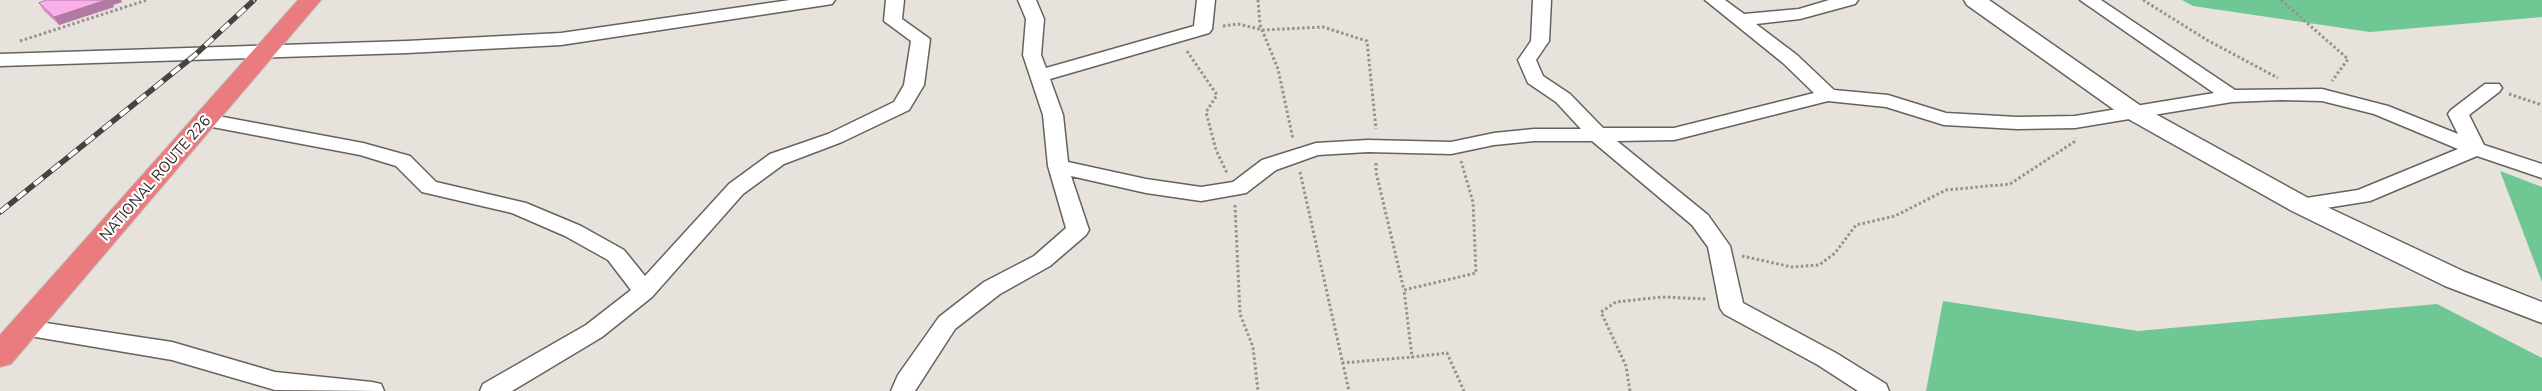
<!DOCTYPE html>
<style>
body{margin:0}
canvas{display:block;background:#e7e2dc}
</style>
<canvas width="2542" height="391"></canvas>
<script>
const g = document.querySelector('canvas').getContext('2d');
g.lineJoin = 'round';
function paint(path, color) {
  g.fillStyle = color;
  g.fill(path, 'evenodd');
}
function trace(path, color, width, dash) {
  g.strokeStyle = color;
  g.lineWidth = width;
  g.lineCap = dash ? 'butt' : 'round';
  g.setLineDash(dash || []);
  g.stroke(path);
}
function drawText(font, color, halo, rows, align = 'center') {
  g.font = font + ' "Nunito Sans",sans-serif';
  g.lineWidth = 4.5;
  g.setLineDash([]);
  g.textBaseline = 'middle';
  g.strokeStyle = halo;
  g.fillStyle = color;
  for (const [text, x, y, turn = 0] of rows) {
    g.save();
    g.translate(x, y);
    g.rotate((+turn || 0) * Math.PI / 180);
    g.textAlign = isNaN(turn) ? turn : align;
    if (halo) g.strokeText(text, 0, 0);
    g.fillText(text, 0, 0);
    g.restore();
  }
}
paint(new Path2D(`
 M2182,0h360v17l-172,15 -177,-26z
 M2500,171l42,16v95z
 M1943,301l195,30 299,-27 105,54v33h-616z`), '#6fc793');
const minor = new Path2D(`
 M790,0h45l-3,4 -6,1 -265,40 -154,8 -407,13v-12l407,-13 154,-8z
 M886,0h18l-2,19 28,20 -6,46 -15,25 -67,32 -58,22 -41,30 -91,103 -50,40 -90,54h-32l3,-7 103,-59 45,-35 -23,-30 -43,-24 -53,-23 -90,-21 -26,-26 -36,-11 -153,-29 -7,-2 -3,-4 3,-4 7,-2 156,29 47,13 26,26 90,21 55,23 43,24 21,26 84,-92 41,-30 58,-20 66,-32 10,-17 7,-44 -27,-20z
 M1018,0h18l8,19 -3,36 5,13 148,-42 3,-26h18l-3,29 -3,4 -159,46 13,36 5,47 78,17 55,8 32,-5 29,-22 54,-17 52,-3 83,2 43,-9 40,-4h47l-25,-27 -28,-19 -10,-23 13,-19 2,-41h18l-2,41 -13,19 7,16 27,18 33,34h71l140,-35 -31,-30 -78,-63h20l19,14 55,-5 30,-9h29l-3,4 -55,15 -44,5 41,31 37,35 54,5 58,18 71,4 58,-1 139,-23 -134,-93h21l134,90 87,-1 66,17 70,28 -10,-20 3,-4 34,-26h14l3,4 -3,4 -30,23 15,30 58,19v14l-65,-22 -107,45 -69,11 -8,-2 -3,-5 3,-5 65,-10 100,-41 -84,-35 -52,-13 -41,-1 -49,2 -157,26 -58,1 -73,-4 -58,-18 -58,-6 -154,39 -57,1 91,74 22,31 13,57 93,50 50,31 3,7h-31l-40,-26 -94,-51 -4,-6 -12,-61 -16,-22 -100,-84h-58l-40,4 -43,9 -83,-2 -50,3 -42,15 -30,23 -45,8 -55,-8 -75,-17 18,54 -3,5 -36,31 -50,28 -45,35 -40,62h-24l7,-16 41,-58 45,-35 50,-26 32,-28 -18,-62 -5,-51 -20,-60 3,-36z
 M26,320l146,22 103,30 97,10 9,2 3,7 -109,-1 -103,-30 -154,-26 -4,-6 4,-6z`);
const tertiary = new Path2D(`
 M1964,0h25l152,106 169,93 155,73 77,30v21l-97,-37 -153,-75 -169,-95 -156,-111z`);
const trunk = new Path2D(`
 M298,0h23l-310,364 -11,3v-32z`);
trace(minor, '#67625d', 3);
trace(tertiary, '#67625d', 3);
trace(trunk, '#c0bfbf', 2);
trace(new Path2D(`
 M1258,0l2,25 18,44 15,70
 M2143,0l64,40 71,38
 M2281,0l67,59 -16,22
 M1223,26l15,-2 25,6 60,-3 44,14 9,88
 M20,41l127,-41
 M1187,51l30,44 -11,17 10,38 11,23
 M2509,94l33,11
 M1461,161l12,41 3,71 -72,17 8,67 35,-4 17,38
 M1376,163v9l28,118
 M1300,172l49,219
 M1235,205l5,109 13,33 5,44
 M1742,256l50,11 27,-2 16,-12 21,-28 39,-9 51,-26 64,-6 64,-42 1,-4
 M1342,363l70,-6
 M1630,391l-4,-25 -25,-54 15,-10 46,-5 45,2`), '#95928e', 3, [2.5, 2.5]);
paint(minor, '#fff');
paint(tertiary, '#fff');
paint(trunk, '#ea7c7f');
const rail = new Path2D(`
 M0,212l195,-157 59,-55`);
trace(rail, '#464441', 5.5);
trace(rail, '#fff', 4, [11]);
paint(new Path2D(`
 M47,0h74l1,2 -9,3 1,2 -55,18 -15,-14 -5,-8z`), '#d896c8');
paint(new Path2D(`
 M106,0h15l1,2 -9,3 1,2 -55,18 -5,-8z`), '#b07aa3');
const building = new Path2D(`
 M47,0h59l-52,17 -15,-14z`);
paint(building, '#fbafe9');
trace(building, '#b07aa3', 1);
drawText('15px', '#2d2b29', '#fff', [
 ["NATIONAL ROUTE 226",156,179,-49]
]);
</script>
